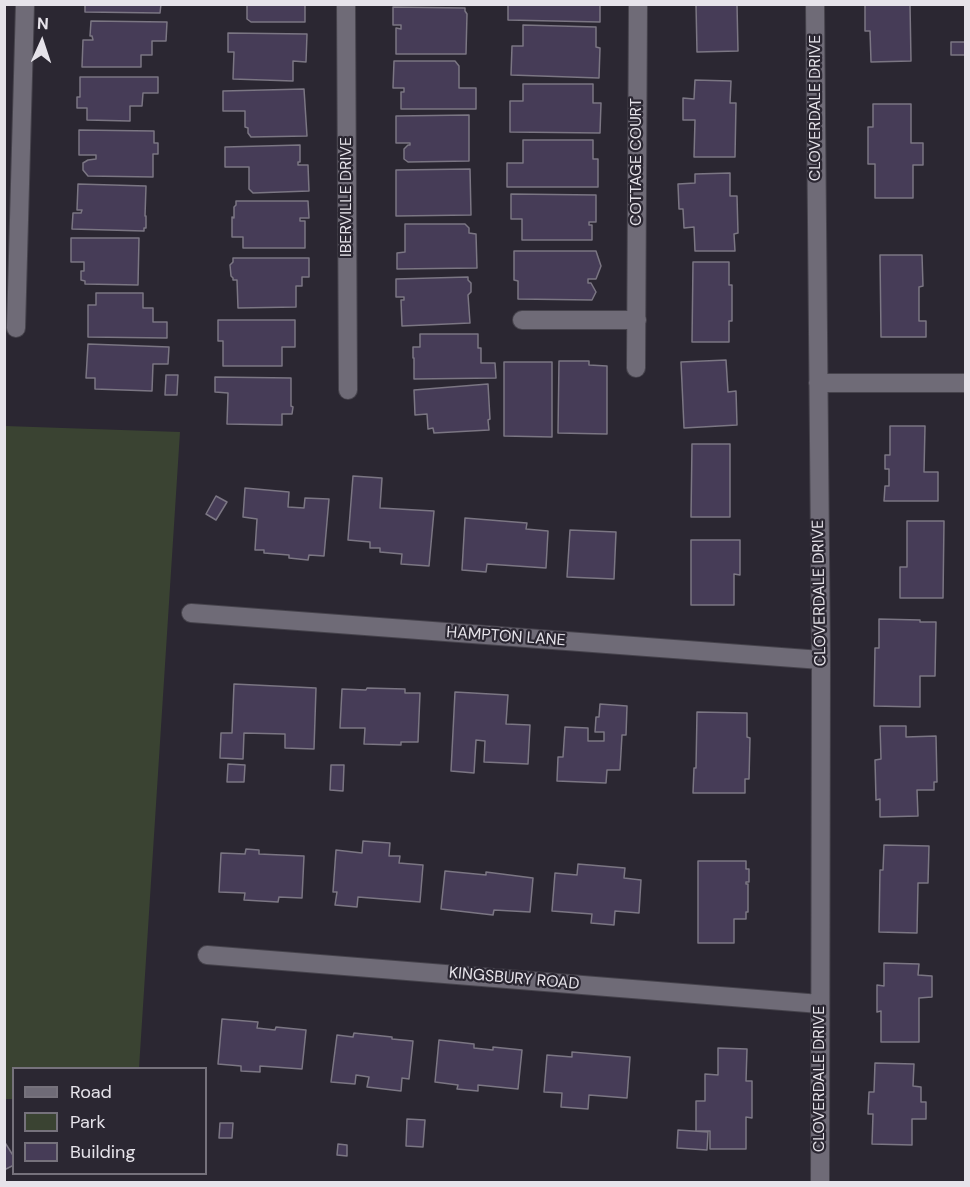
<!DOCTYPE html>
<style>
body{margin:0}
#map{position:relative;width:970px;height:1187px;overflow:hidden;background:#2b2732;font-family:"DM Sans",sans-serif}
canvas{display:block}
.frame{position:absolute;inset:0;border:6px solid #e6e3ea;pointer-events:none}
.legend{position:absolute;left:12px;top:1067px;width:195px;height:108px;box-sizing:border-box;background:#2b2732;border:2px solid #76727c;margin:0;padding:8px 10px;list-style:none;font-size:18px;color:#e6e3ea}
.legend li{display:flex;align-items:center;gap:12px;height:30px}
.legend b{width:30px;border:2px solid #76727c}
.north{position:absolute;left:12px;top:12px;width:60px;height:60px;-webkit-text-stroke:4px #2b2732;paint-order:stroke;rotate:3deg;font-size:16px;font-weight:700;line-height:24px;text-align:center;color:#e6e3ea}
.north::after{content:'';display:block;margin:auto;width:21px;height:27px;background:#e6e3ea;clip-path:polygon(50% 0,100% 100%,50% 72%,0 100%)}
</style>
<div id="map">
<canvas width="970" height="1187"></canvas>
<div class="frame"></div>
<ul class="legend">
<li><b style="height:8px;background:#6f6b77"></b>Road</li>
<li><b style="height:16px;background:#3a4332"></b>Park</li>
<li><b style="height:16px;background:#463c57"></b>Building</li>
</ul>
<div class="north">N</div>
</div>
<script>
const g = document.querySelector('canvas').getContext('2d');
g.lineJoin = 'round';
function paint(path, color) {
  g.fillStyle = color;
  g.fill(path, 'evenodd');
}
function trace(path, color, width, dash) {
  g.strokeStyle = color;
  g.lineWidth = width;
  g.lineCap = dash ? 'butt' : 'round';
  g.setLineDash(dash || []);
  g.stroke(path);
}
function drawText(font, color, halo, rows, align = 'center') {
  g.font = font + ' "DM Sans",sans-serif';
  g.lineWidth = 4.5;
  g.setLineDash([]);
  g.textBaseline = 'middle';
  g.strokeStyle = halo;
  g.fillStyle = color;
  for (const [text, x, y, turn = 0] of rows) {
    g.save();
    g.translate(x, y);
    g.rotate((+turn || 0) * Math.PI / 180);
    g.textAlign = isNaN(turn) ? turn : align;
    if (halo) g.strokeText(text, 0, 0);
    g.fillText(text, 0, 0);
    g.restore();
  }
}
paint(new Path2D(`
 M5,426l175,6 -41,636h-125l-1,31h-9z`), '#3a4332');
const building = new Path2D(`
 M85,4h76l-1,9 -75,-1z
 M247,4h58v18h-54l-4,-3z
 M508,4h92v18l-92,-2z
 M696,4h41l1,47 -41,1z
 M865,4h45l1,57 -40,1 -1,-31h-5z
 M393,7l72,1v3l2,3 -1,40h-70v-26l5,1v-4h-8z
 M91,21l76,1 -1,19h-14v14h-11v12h-59l1,-27h10l-1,-4h-2z
 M523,25l73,2v20l4,1 -1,30 -88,-3 1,-29h11z
 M228,33l79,1 -1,28 -13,-1v20l-60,-2 1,-27h-6z
 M951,42h14v13h-14z
 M394,61h61l4,5v22h17v21h-75v-17h3v-4h-11z
 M80,77h78v16h-15l-1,13h-12v15l-43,-1v-12h-10v-11h3z
 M695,80l36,1 -1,22h6l-1,54h-41l1,-37h-12v-22l11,1z
 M523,84h70v19h8l-1,30 -90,-1v-31h13z
 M304,89l3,47 -56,1 -3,-4v-5l-3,-1v-16h-22v-20z
 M873,104h38v39h12v22h-10v33h-38v-34h-7v-37h5z
 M469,115v46l-61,1 -4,-3v-10l4,-4h2v-2h-14v-27z
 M79,130l75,1v12h4v11h-5v23l-65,-1 -5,-6v-7l5,-3 8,-1v-4h-17z
 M523,140h70v19h5v28h-91v-24h16z
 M300,145v17h-2v3h10l1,26 -56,2 -4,-4v-22h-24v-20z
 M470,169l1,46 -75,1v-46z
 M730,173v23h7l1,37 -4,1 1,17h-40l-1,-24 -10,1 -1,-19h-4l-1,-25 17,-1v-9z
 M78,184l68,2 -1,30h1v12h-2v3l-72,-2 1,-16h8l1,-3h-5z
 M511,194l85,1v27h-7v3h3v15h-70v-21h-11z
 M236,201h72l1,17h-9v3h5v27h-62v-11h-11v-20l2,1v-11l2,-2z
 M405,224h60l4,4v5l7,1 1,34 -80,1v-16l8,-1z
 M71,238h68l-1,47 -53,-1v-3l-4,-1v-9h3v-9h-13z
 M514,251h82l5,15 -5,13h-8v4h3l5,9 -4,8 -74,-1v-18l-4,-1z
 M880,255h42l1,31 -4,1v34h7v16h-45z
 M233,258h76v19h-7v9h-6v21l-58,1 -1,-28h-4v-2l-2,-2 -1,-11 3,-3z
 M693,262h36v23h3v36h-3v21h-37z
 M468,277v3l3,3v9l-3,3 2,28 -68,3 -1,-26h3v-3h-8v-18z
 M96,293h47v15h10v14h14v16l-79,-1v-32h8z
 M218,320h77v27h-13v19h-59v-25h-5z
 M420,334h58v14h3v15h14l1,15 -82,1v-21h-1v-11h7z
 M88,344l81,3 -1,17h-15l-1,27 -57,-2v-11h-9z
 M726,360l2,32 8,-1 1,34 -53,3 -3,-66z
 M559,361h30v4l18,1v68l-49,-1z
 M504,362h48v75l-48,-1z
 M166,375h12l-1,20h-12z
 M215,377l76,1v28l2,1 -1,7h-10v11l-55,-1 1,-31 -13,-1z
 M488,384l2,35 -2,1 1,10 -55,3 -1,-5 -5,1 -1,-15 -12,1 -1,-25z
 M890,426h35l-1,46h14v29h-54l1,-15h4v-17h-4v-14h5z
 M692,444h38v73h-39z
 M353,476l29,2 -2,30 54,3 -5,55 -28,-2 1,-10 -22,-2v-4h-10v-6l-22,-2z
 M245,488l44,4 -1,15 16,1 1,-10 24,1 -5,57 -15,-1 -1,5 -19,-2v-3l-25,-2v-3h-9l2,-31 -14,-2z
 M216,496l11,6 -11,18 -10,-6z
 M465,518l62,5 -1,6 22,2 -2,37 -59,-4 -1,8 -24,-2z
 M907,521h37l-1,77h-43v-31h7z
 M570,530l46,2 -2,47 -47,-2z
 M691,540h49v35l-6,-1v31h-43z
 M879,619l41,1v2h16l-1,54h-15v31l-46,-1 1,-58h4z
 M234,684l82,4 -2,61 -29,-1v-14l-41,-1 -1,26 -23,-1 1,-25h11z
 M367,688l38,1v4h15l-2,49h-17v3l-37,-1 1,-16h-25l2,-39 24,1z
 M455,692l53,3 -2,29 24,1 -2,39 -44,-2 1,-21 -9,-1 -2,33 -23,-2z
 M600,704l27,2 -1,29h-4l-2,35h-13l-1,13 -49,-2 1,-24h5l2,-30 23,1v13h16v-9h-9l1,-15h3z
 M697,712l50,1v24l3,1 -1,41h-4v14h-52l1,-25h2z
 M880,726h26v11l30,-1 1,46h-3v8h-17l1,26 -38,1v-18l-4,1 -1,-40 6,-1z
 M228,764l17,1 -1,17h-17z
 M331,765h13l-1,26 -13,-1z
 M363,841l27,2 -1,13h11l-1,7 24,2 -3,37 -62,-5 -1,10 -22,-2 2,-13h-4l3,-42 26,3z
 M884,845l45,1 -1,37h-10l-1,50 -38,-1 1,-62h3z
 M246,849l13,1v4l45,2 -2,42 -23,-1 -1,5 -34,-2 1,-7 -26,-1 2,-39 24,1z
 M698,861h48v8h3v13h-3v2h2v28h-2v7h-12v24h-36z
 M578,864l47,4 -1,10 17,2 -2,33 -24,-2 -1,14 -23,-2 1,-9 -40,-3 3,-38 22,2z
 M445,871l41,4v-3l47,6 -3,34 -36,-2 -1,5 -52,-6z
 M884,963l35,1 -1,11 14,1v21l-13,1v44h-38v-31l-4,1v-27l7,1z
 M222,1019l36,3 -1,6 18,2 1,-3 30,3 -4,39 -42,-3v6l-19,-1v-5l-23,-2z
 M354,1033l38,4v2l21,2 -4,38 -7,-1 -1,13 -34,-4 2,-10 -13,-2 -1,9 -24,-2 6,-47 16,2z
 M439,1040l35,4v4l19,2v-3l29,3 -4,39 -40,-4v6l-21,-2 1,-4 -23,-3z
 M718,1048l29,1 -1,32h6v37l-6,-1v32h-36v-18h-14v-30h9v-27l13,1z
 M572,1052l58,5 -3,41 -38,-3 -1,14 -27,-2 1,-14 -18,-1 3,-37 25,2z
 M875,1063l39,1 -1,22 8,1v15h5v17h-14v26l-40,-1 1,-30h-5l1,-22h5z
 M407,1119l18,1 -2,27 -17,-1z
 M220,1123h13l-1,15h-13z
 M678,1130l30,2 -1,18 -30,-2z
 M4,1141l10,16v8l-10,5z
 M338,1144l9,1v11l-10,-1z`);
paint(building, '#463c57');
trace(building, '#7b7683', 1.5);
const street = new Path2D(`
 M346,4l2,386
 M815,4l6,656 -1,522
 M522,320h115
 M16,328l9,-324
 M636,368l2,-364
 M818,383h148
 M191,613l630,47
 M207,955l613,49`);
trace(street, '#46434c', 20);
trace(street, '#6f6b77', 18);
drawText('16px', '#e6e3ea', '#2b2732', [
 ["CLOVERDALE DRIVE",816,108,-90],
 ["COTTAGE COURT",637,162,-90],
 ["IBERVILLE DRIVE",347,197,-90],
 ["CLOVERDALE DRIVE",820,593,-91],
 ["HAMPTON LANE",506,637,4],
 ["KINGSBURY ROAD",514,979,5],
 ["CLOVERDALE DRIVE",820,1079,-90]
]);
</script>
